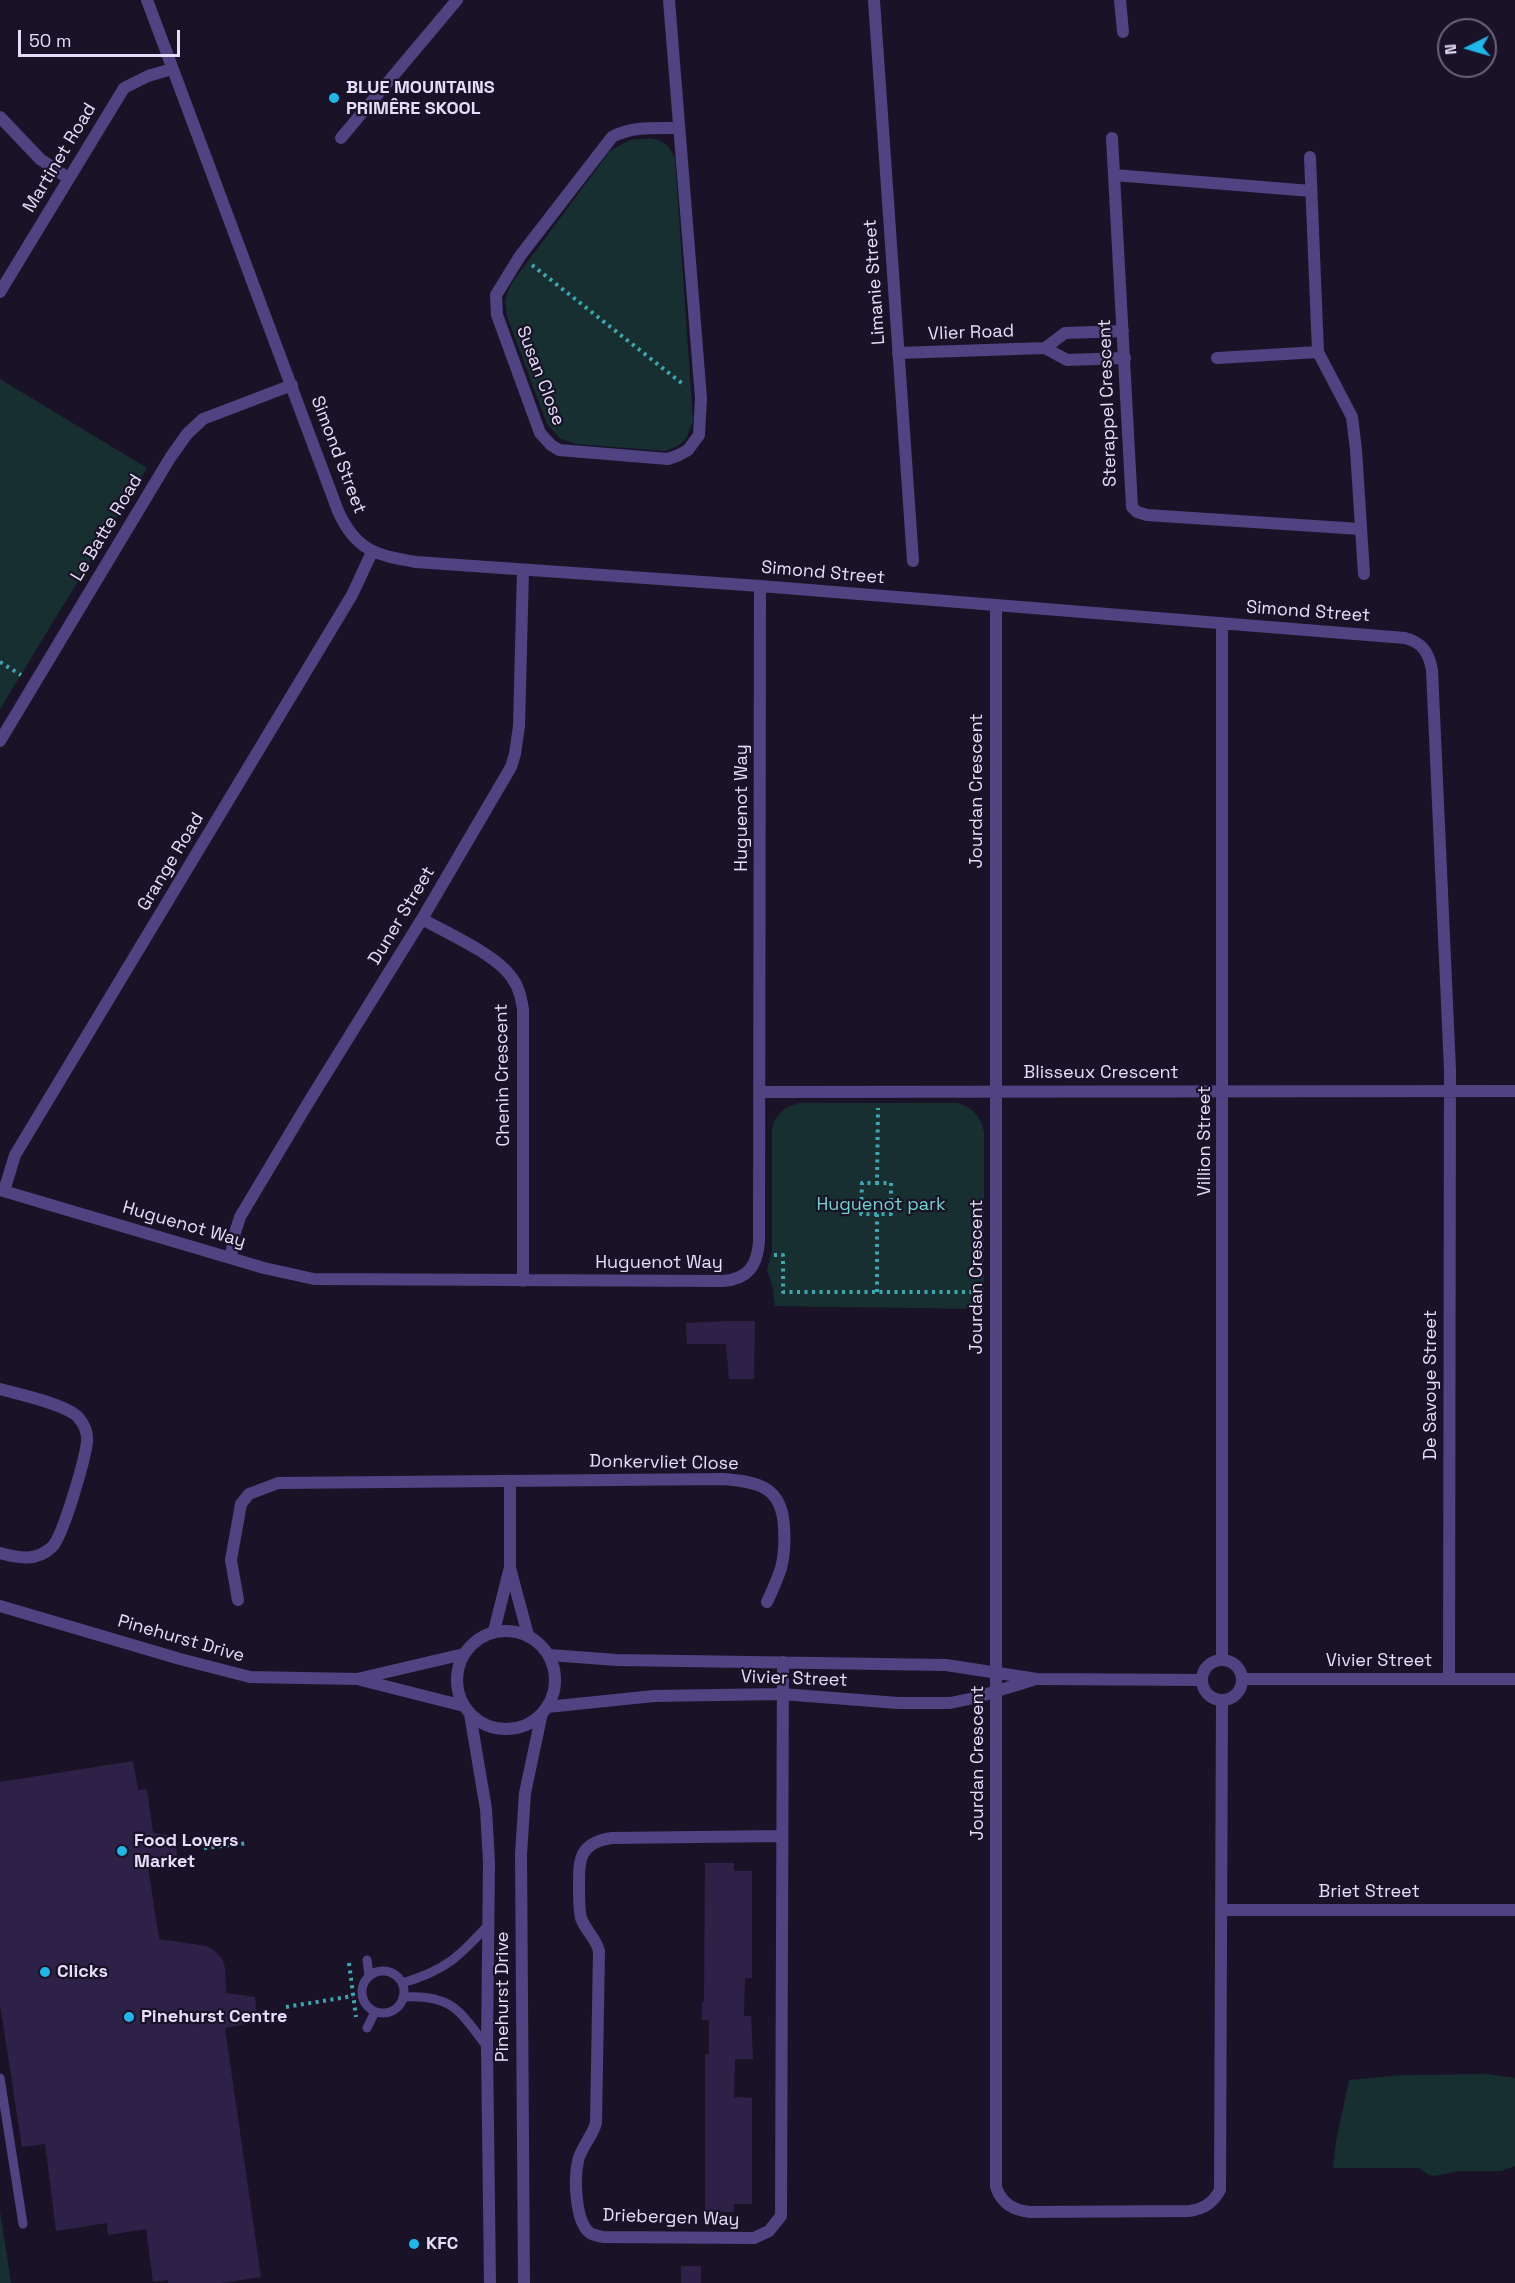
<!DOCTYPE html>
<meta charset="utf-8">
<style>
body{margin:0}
#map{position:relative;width:1515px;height:2283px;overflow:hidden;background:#1a1328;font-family:"Space Grotesk",sans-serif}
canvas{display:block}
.north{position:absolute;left:1437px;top:18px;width:60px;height:60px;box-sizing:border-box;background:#1a1328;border:2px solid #6b647c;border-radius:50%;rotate:265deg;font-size:16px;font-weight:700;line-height:24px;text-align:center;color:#e5defb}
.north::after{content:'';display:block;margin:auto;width:21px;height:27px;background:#1eb7e7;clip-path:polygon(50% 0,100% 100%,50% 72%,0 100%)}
.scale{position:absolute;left:18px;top:30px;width:162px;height:27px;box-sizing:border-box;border:3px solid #e5defb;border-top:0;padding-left:8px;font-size:18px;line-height:21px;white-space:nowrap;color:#e5defb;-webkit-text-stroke:4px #1a1328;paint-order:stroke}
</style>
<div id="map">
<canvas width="1515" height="2283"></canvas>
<div class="north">N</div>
<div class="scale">50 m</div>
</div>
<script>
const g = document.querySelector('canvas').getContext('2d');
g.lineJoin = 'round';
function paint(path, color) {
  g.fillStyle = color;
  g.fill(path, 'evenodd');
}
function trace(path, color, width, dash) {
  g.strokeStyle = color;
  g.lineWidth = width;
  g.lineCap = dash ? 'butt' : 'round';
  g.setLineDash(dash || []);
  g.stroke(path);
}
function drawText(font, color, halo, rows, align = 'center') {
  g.font = font + ' "Space Grotesk",sans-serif';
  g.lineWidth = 4.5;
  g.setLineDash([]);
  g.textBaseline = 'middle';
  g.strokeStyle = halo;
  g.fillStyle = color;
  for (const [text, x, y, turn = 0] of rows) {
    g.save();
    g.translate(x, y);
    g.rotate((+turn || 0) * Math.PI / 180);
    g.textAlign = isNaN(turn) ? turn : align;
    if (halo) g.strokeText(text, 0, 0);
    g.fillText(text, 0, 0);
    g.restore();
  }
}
paint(new Path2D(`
 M651,138c13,3 20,9 24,21l18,262 -6,16 -6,7 -15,7 -91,-7 -15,-6 -13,-14 -40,-108 -2,-16 6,-16 99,-133 20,-11z
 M0,379l147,89 -147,241z
 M800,1103h157c15,4 24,13 27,29v177l-209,-3 -2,-18 -6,-18 5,-19v-122c3,-15 13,-23 28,-26z
 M1487,2074l28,4v88l-14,5h-42l-24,5 -6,-1 -10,-7h-86l3,-26 13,-62 53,-5z
 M0,2211l11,72h-11z`), '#172f31');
paint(new Path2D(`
 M729,1321h26l-1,58h-25l-3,-35h-39l-1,-21z
 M133,1761l5,29 9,-1 6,44 22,3 3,28 -30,3 11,72 47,7 9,5 7,8 3,9 1,25 29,4 2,25 -32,6 36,249 -39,6h-54v-3l-15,2 -7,-53 -38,6 -1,-12 -51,8 -11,-87 -23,3 -22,-143v-222z
 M705,1863h29v8h18v107h-7l-1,38h7l2,43h-18l-1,38 18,1v106h-18v8h-29v-158h4v-34h-7v-18h2z
 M681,2266h20v17h-20z`), '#2e2147');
trace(new Path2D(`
 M532,265l152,120
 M0,662l21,13
 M877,1214h-16l1,-31h15l1,-75
 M774,1255h9v37h198
 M877,1292v-78h14v-31h-14
 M204,1848l44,-5
 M349,1963l7,54
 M286,2007l67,-11`), '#3ea6af', 4, [3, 4.5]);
trace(new Path2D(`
 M367,1960l2,16
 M362 1992a21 21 0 1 1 42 0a21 21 0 1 1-42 0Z
 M402,1983c43,-12 58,-27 87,-59
 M403,1997c49,-3 57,14 84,50
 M367,2028l8,-16
 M0,2078l23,146`), '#4f4382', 9);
trace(new Path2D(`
 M147,0l191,511c18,40 38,44 78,51l344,24 645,52c17,4 24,15 27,32l18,400 -1,608
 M669,0l32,398 -2,37 -11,15 -9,5 -11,4 -109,-9 -8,-5 -11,-12 -43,-118 -1,-20 24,-39 92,-119c20,-11 45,-9 67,-9
 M874,0l39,561
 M1120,0l3,32
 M0,117l40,42 28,19
 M341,138l116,-138
 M1112,138l20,369 5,5 10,3 213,14
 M1310,157l8,195 34,65 4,33 8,124
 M1114,175l197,16
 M0,292l124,-204 24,-12 24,-7
 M1045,348l20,-15 58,-2
 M898,353l147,-5 22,12 58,-2
 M1217,358l101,-6
 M996,605v1582c6,17 17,23 34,25l159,-1c15,-2 24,-8 31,-21l2,-489
 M0,741l170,-283 17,-24 16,-15 89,-34
 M422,919c25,14 75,36 90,59 7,9 9,20 11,31v272
 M759,1092l756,-1
 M0,1190l264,78 50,11 409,2c25,-2 34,-15 36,-39l1,-656
 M4,1191l11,-36 337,-560 20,-43
 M231,1257l3,-21 6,-19 68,-114 114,-184 89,-152 4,-13 4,-28 4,-156
 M0,1389c18,5 66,15 78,28 6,7 10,15 9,25 -2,17 -24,95 -35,105 -16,15 -33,11 -52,6
 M510,1568l18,67
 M238,1600l-7,-40 10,-56 8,-10 29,-11 446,-4c35,3 58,8 60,48 2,34 -3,45 -17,75
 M494,1631l16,-64v-86
 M549,1655l68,5 329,5 91,14 164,1
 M1222,1659v-1035
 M1202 1680a20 20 0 1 1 40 0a20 20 0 1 1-40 0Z
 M1242,1679h273
 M547,1707l107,-11 128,-2 116,9h52l24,-5 59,-18
 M781,1836l-169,2c-34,5 -33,22 -33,51 0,9 0,20 2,29 4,12 15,20 18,33l-3,172c-4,14 -16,26 -18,38 -4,17 -3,61 12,72 3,2 9,3 13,4l151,1 15,-7 12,-15 2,-554
 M1223,1910h292`), '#4f4382', 12);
trace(new Path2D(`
 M0,1606l180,53 70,18 107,2 107,-25
 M457 1680a49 49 0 1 1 98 0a49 49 0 1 1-98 0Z
 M361,1680l103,26
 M470,1714l16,95 3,53 -2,185 3,236
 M524,2283l-3,-429 4,-61 17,-80`), '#4f4382', 12);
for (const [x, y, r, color] of [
 [334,98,6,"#1eb7e7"],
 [122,1851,6,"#1eb7e7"],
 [45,1972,6,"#1eb7e7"],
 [129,2017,6,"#1eb7e7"],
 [414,2244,6,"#1eb7e7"]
]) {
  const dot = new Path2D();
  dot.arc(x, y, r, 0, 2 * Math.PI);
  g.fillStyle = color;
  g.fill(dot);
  trace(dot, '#1a1328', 2);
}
drawText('bold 18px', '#e5defb', '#1a1328', [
 ["BLUE MOUNTAINS",346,88],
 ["PRIMÊRE SKOOL",346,109],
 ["Food Lovers",134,1841],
 ["Market",134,1862],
 ["Clicks",57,1972],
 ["Pinehurst Centre",141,2017],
 ["KFC",426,2244]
], 'left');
drawText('18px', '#e5defb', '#1a1328', [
 ["Martinet Road",60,158,-59],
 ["Limanie Street",875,282,-94],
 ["Vlier Road",971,333,-2],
 ["Susan Close",540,376,69],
 ["Sterappel Crescent",1108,403,-92],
 ["Simond Street",338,455,69],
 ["Le Batte Road",107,528,-59],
 ["Simond Street",823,573,5],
 ["Simond Street",1308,612,4],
 ["Jourdan Crescent",977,791,-90],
 ["Huguenot Way",742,808,-90],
 ["Grange Road",171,862,-59],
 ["Duner Street",402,916,-59],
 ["Blisseux Crescent",1101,1073],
 ["Chenin Crescent",503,1075,-91],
 ["Villion Street",1205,1141,-90],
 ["Huguenot Way",184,1225,16],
 ["Huguenot Way",659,1263],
 ["Jourdan Crescent",977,1277,-90],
 ["De Savoye Street",1431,1385,-90],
 ["Donkervliet Close",664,1463,1],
 ["Pinehurst Drive",181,1639,16],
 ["Vivier Street",1379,1661],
 ["Vivier Street",794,1679,2],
 ["Jourdan Crescent",978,1763,-90],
 ["Briet Street",1369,1892],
 ["Pinehurst Drive",503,1997,-90],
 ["Driebergen Way",671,2218,2]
]);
drawText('18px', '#70d5ca', '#1a1328', [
 ["Huguenot park",881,1205]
]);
</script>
